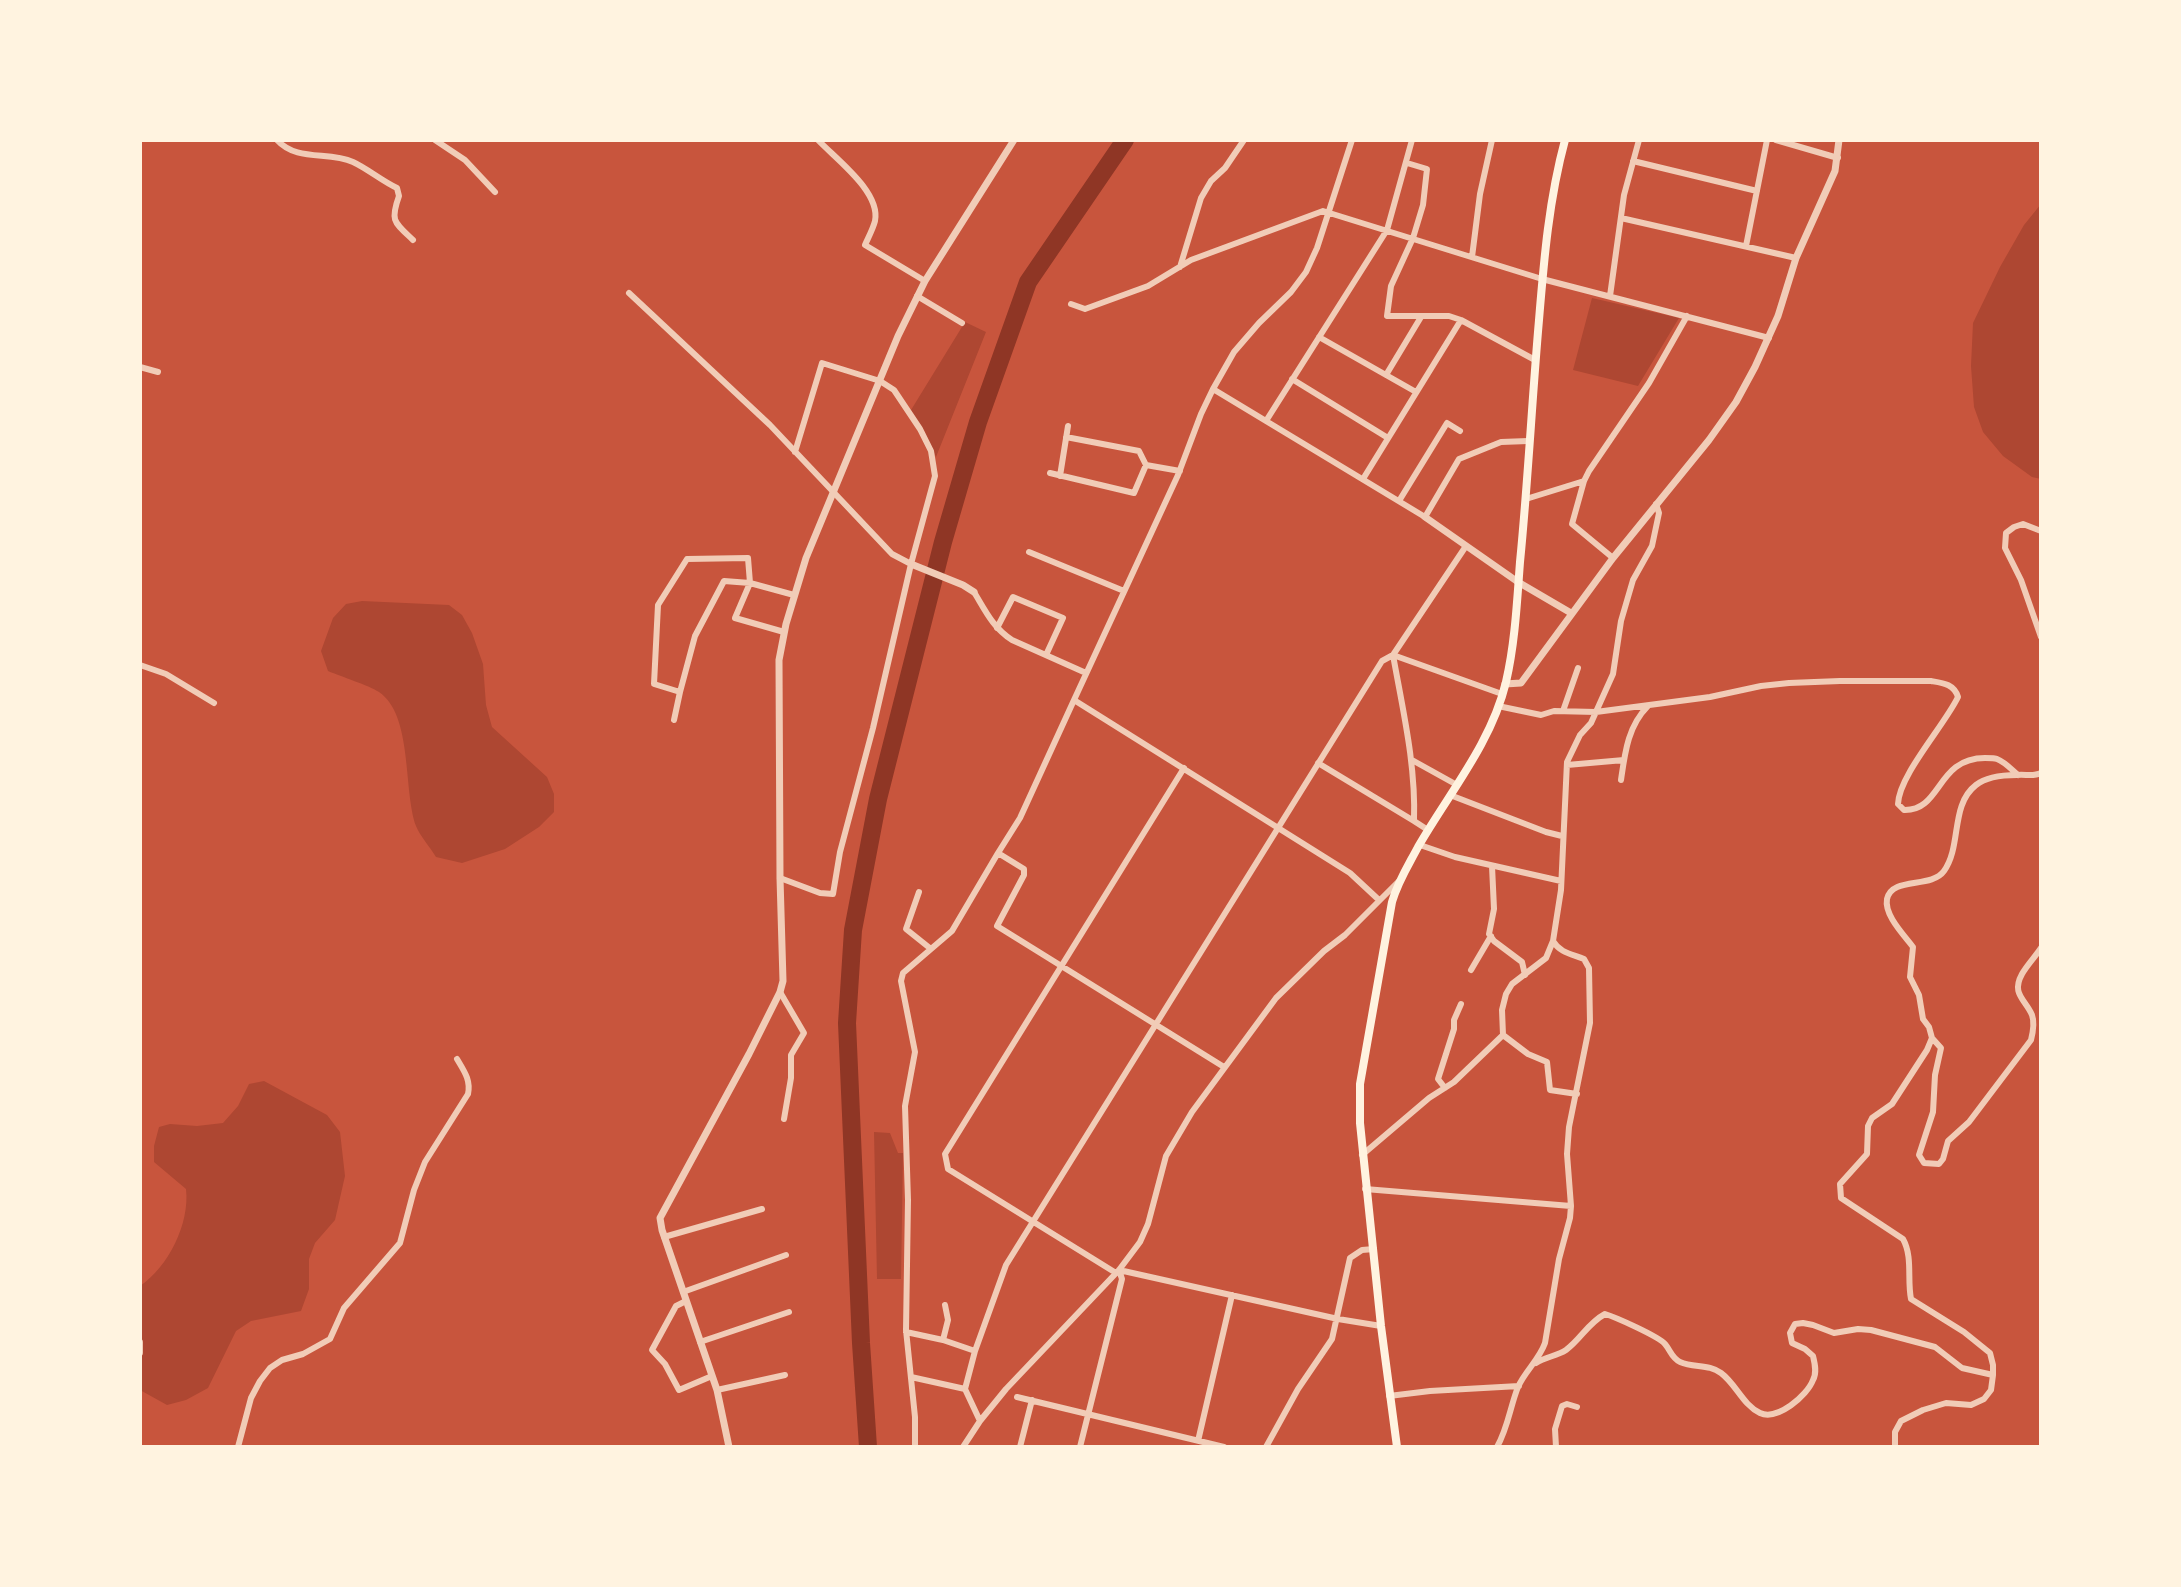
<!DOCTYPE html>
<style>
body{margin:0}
#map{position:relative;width:2181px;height:1587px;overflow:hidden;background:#c8553d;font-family:Figtree,sans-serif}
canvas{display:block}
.frame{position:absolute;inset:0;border:142px solid #fff3e0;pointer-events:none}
</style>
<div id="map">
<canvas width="2181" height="1587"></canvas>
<div class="frame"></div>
</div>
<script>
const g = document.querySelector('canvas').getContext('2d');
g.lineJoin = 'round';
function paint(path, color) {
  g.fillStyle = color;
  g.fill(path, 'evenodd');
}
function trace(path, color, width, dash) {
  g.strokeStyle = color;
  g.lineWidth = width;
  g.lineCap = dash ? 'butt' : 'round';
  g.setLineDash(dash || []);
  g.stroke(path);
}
paint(new Path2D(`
 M2041,204v275l-9,-2 -29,-21 -20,-24 -9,-25 -3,-41 2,-43 27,-56 24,-42z
 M1592,298l87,20 -41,68 -65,-16z
 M965,322l21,10 -50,125 -12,-27 -13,-20z
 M362,601l87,4 13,10 10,18 11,31 3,41 6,22 55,50 7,17v18l-15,15 -34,22 -43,14 -26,-6c-6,-10 -16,-21 -20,-31 -13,-36 -3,-111 -37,-134 -11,-7 -37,-15 -51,-21l-7,-20 12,-33 13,-14z
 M264,1081l63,34 13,17 5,44 -10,44 -20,23 -6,16v30l-8,22 -50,10 -15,10 -28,57 -22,12 -19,5 -27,-15v-104c28,-19 50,-62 46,-97l-32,-27v-16l5,-19 11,-3 27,2 26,-3 15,-17 11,-22z
 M874,1132l16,1 8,20h5l-2,126h-24z`), '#ae4732');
trace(new Path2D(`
 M868,1447l-7,-104 -14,-320 6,-93 25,-131 65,-257 35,-120 50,-140 97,-142`), '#8f3625', 18);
trace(new Path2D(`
 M277,140c20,22 51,11 76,22 15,7 29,19 44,26l2,8c-9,25 -5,26 14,44
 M435,140l30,20 30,32
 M818,140c18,19 63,52 57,81 -2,8 -7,17 -10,24l60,36
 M1776,140l62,18
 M1633,161l124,30
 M1407,163l20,6 -4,36 -10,33 -22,48 -4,30h62l12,4
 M1621,218l175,40
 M1746,246l21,-106
 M1472,257l8,-63 12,-54
 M1180,267l21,-69 10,-17 14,-13 19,-28
 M629,293l141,132 122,129 19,10
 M917,296l45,27
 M1610,296l14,-101 15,-55
 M1071,304l14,5 63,-23 43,-26 132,-49 219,68 227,59
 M1319,337l97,55
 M140,367l18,5
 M1386,375l35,-58
 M1292,379l96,59
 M1213,389l212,128 34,-58 42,-17 27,-1
 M1266,421l121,-191 25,-90
 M1066,437l73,14 7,14
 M1050,473l84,20 12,-28 34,6
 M1060,476l8,-50
 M1363,479l98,-159 74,40
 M1526,499l58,-18
 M1399,501l48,-78 13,8
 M2041,531l-18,-7 -9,3 -8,6 -1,15 16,32 20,57
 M1029,552l95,39
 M1613,558l-41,-34 12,-43 5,-10 60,-88 38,-67
 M974,592c11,18 19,36 38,48l74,33
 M997,628l16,-31 50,21 -17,37
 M784,632l-49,-14 15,-35 -26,-2 -29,55 -15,56 -26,-8 4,-79 29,-46 61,-1 2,25 44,12
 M140,665l26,9 48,29
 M1074,700l104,-225 23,-61 12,-25 21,-37 25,-29 32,-31 15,-20 11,-24 35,-108
 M1498,706l43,9 13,-4 42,1 114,-15 51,-11 28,-3 51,-2h91c12,2 23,3 27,16 -14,29 -59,78 -60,107l6,6c38,1 32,-52 81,-52 3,0 10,0 12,1 8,3 15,11 21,16
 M1563,711l15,-43
 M674,720l6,-28
 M1412,760l45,25
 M1318,763l96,58
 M1567,765l57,-5
 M1621,780c4,-28 7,-54 27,-74
 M1450,795l96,37 16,4
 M1428,830l-14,-9c2,-56 -11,-110 -21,-166l109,39
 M1420,845l35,12 106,24
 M1492,866l2,43 -5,25 5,7 28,21 3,13
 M780,878l40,15 13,1 7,-42 33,-124 38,-164 24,-88 -4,-25 -11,-22 -26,-39 -14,-9 -58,-18 -27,89
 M919,892l-13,37 25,20
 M1471,970l20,-34
 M780,992l24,41 -13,22v23l-7,41
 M1503,1035l25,19 19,8 3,28 27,4
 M1932,1038l9,10 -6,27 -2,37 -14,43 5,8 15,1 4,-5 5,-18 21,-19 62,-82c2,-8 4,-17 1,-25 -7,-16 -21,-21 -10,-41 5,-9 13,-17 19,-26
 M1224,1067l-227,-141 27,-51v-6l-26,-16 22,-35 54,-118 276,173 29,27
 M1445,1088l-7,-9 16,-50v-9l7,-16
 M1362,1155l67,-57 25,-16 49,-47 -1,-25 4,-16 6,-10 34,-26 7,-17
 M1365,1189l206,17
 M664,1237l98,-28
 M1119,1270l219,49 43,7
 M1116,1273l-168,-104 -3,-15 239,-386
 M683,1292l103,-37
 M686,1301l-10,5 -24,44 13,14 14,26 33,-14
 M906,1332l37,8 32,11
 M943,1340l5,-20 -3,-15
 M140,1342v11
 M700,1342l89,-30
 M1536,1363c9,-6 21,-7 30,-13 15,-11 22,-27 39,-36 10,3 53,22 60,30 6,7 6,13 15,18 14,6 29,2 41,11 15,11 22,32 39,40 17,8 47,-17 53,-33 4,-7 2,-16 0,-24l-8,-7 -13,-6 -2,-10 5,-9 8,-1 10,2 21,8 24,-4 13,1 64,17 27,21 31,7
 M911,1377l54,12
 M717,1390l68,-15
 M1389,1396l41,-5 89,-5
 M1017,1397l207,50
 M980,1421l-15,-32 10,-38 31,-86 376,-604 11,-6 73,-109
 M1198,1441l34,-146
 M238,1447l13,-49 9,-17 10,-13 12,-8 21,-6 27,-15 14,-31 56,-65 14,-53 11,-28 43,-68c3,-14 -4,-23 -11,-35
 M915,1447v-30l-9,-87 2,-130 -3,-94 10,-54 -14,-71 2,-8 49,-42 46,-78
 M963,1447l17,-26 26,-32 113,-119 21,-28 8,-18 18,-68 26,-44 84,-114 48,-47 21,-16 53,-53
 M1020,1447l12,-47
 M1080,1447l42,-168 -3,-9
 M1266,1447l32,-58 34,-50 18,-81 12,-8 12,-1
 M1497,1447c11,-19 13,-40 21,-60 7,-16 21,-27 27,-44l14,-84 11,-41 1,-12 -4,-52 2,-27 21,-104 -1,-55 -5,-9c-12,-5 -24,-6 -31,-18l8,-51 6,-128 13,-27 11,-12 22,-49 8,-53 12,-41 19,-34 7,-33 -3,-9
 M1556,1447l-1,-18 7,-23 5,-2 10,3
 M1895,1447v-15l6,-11 22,-11 23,-7 25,2 13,-6 7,-9 2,-15v-10l-3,-12 -26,-21 -53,-33c-4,-20 2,-42 -8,-60l-62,-41 -1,-14 27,-30 1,-28 4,-8 20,-14 35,-54 5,-12 -3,-11 -6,-8 -4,-24 -9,-18 3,-30c-9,-12 -29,-32 -26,-48 5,-23 44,-10 57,-28 18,-25 6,-66 32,-86 10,-8 28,-10 41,-10 9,-1 16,2 24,-2`), '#f1ccb7', 6);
trace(new Path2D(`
 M1425,517l93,65 53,31
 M911,564l52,21 11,7
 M1505,684l16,-1 92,-125 96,-118 27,-38 19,-35 23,-51 18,-58 39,-87 4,-31
 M729,1447l-12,-57 -55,-160 -2,-12 89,-164 31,-62 3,-11 -3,-103 -1,-218 7,-36 20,-66 92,-222 27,-55 89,-141`), '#f1ccb7', 7);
trace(new Path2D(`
 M1397,1447l-16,-121 -21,-203v-39l32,-182c6,-21 16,-36 26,-55 31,-54 73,-103 88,-165 9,-39 11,-80 14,-120 8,-81 12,-162 19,-242 5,-61 10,-121 26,-180`), '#fff3e0', 8);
</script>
